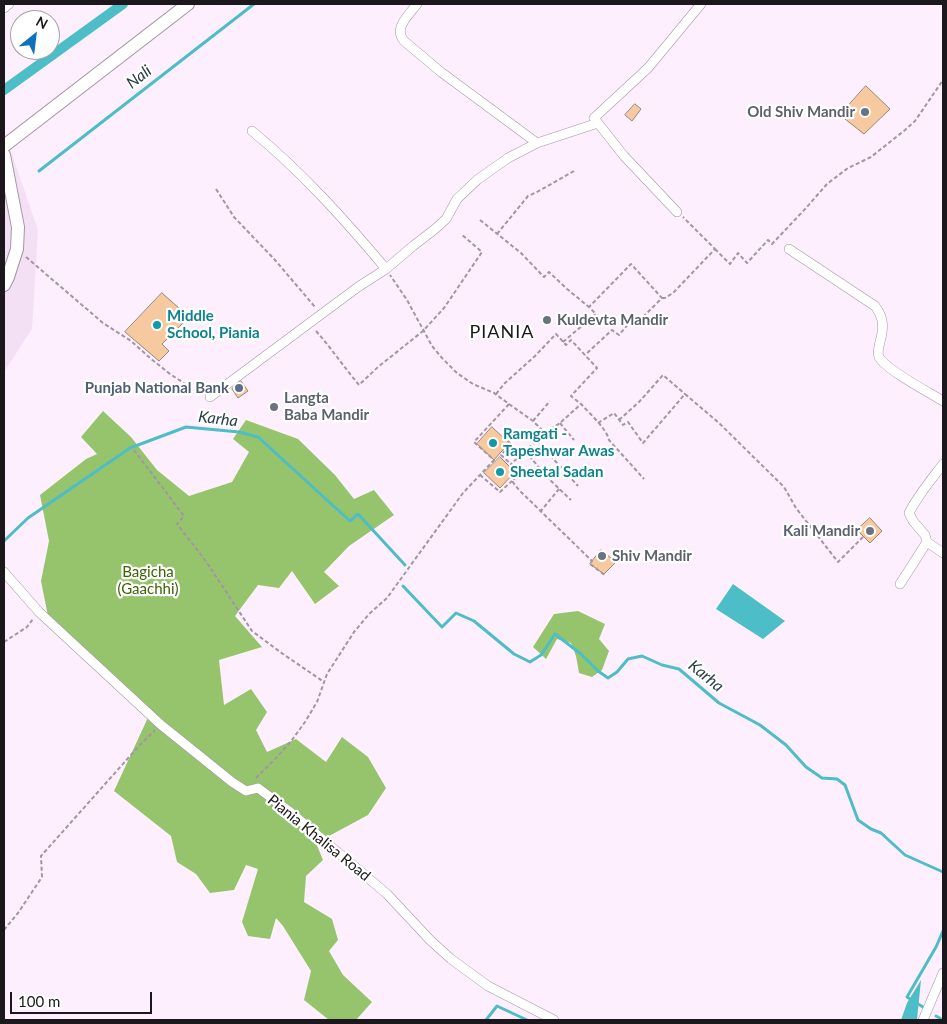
<!DOCTYPE html>
<style>
body{margin:0}
#map{position:relative;width:947px;height:1024px;overflow:hidden;background:#feeffe;font-family:Lato,sans-serif}
canvas{display:block}
.frame{position:absolute;inset:0;border:5px solid #1c171c;pointer-events:none}
.north{position:absolute;left:10px;top:10px;width:50px;height:50px;box-sizing:border-box;background:#fff;border:1px solid #a4a2a4;border-radius:50%;rotate:29deg;font-size:14px;font-weight:700;line-height:20px;text-align:center;color:#1c171c}
.north::after{content:'';display:block;margin:auto;width:18px;height:22px;background:#0d71bc;clip-path:polygon(50% 0,100% 100%,50% 72%,0 100%)}
.scale{position:absolute;left:10px;top:992px;width:142px;height:22px;box-sizing:border-box;border:2px solid #1c171c;border-top:0;padding-left:6px;font-size:15px;line-height:18px;white-space:nowrap;color:#1c171c;-webkit-text-stroke:4px #fff;paint-order:stroke}
</style>
<div id="map">
<canvas width="947" height="1024"></canvas>
<div class="frame"></div>
<div class="north">N</div>
<div class="scale">100 m</div>
</div>
<script>
const g = document.querySelector('canvas').getContext('2d');
g.lineJoin = 'round';
function paint(path, color) {
  g.fillStyle = color;
  g.fill(path, 'evenodd');
}
function trace(path, color, width, dash) {
  g.strokeStyle = color;
  g.lineWidth = width;
  g.lineCap = dash ? 'butt' : 'round';
  g.setLineDash(dash || []);
  g.stroke(path);
}
function drawText(font, color, halo, rows, align = 'center') {
  g.font = font + ' Lato,sans-serif';
  g.lineWidth = 4.5;
  g.setLineDash([]);
  g.textBaseline = 'middle';
  g.strokeStyle = halo;
  g.fillStyle = color;
  for (const [text, x, y, turn = 0] of rows) {
    g.save();
    g.translate(x, y);
    g.rotate((+turn || 0) * Math.PI / 180);
    g.textAlign = isNaN(turn) ? turn : align;
    if (halo) g.strokeText(text, 0, 0);
    g.fillText(text, 0, 0);
    g.restore();
  }
}
paint(new Path2D(`
 M4,131l34,99 -6,99 -28,43z`), '#f4e0f4');
paint(new Path2D(`
 M103,411l28,26 26,33 32,26 43,-14 17,-30 -16,-13 13,-19 52,19 37,36 19,24 20,-9 20,25 -45,31 -25,26 15,14 -24,18 -23,-33 -13,17 -21,-3 -23,31 27,31 -43,13 5,45 27,-16 16,23 -11,18 11,22 29,-13 30,23 16,-25 26,20 18,31 -18,27 -52,28 7,17 -17,16 -2,26 28,17 6,21 -9,11 14,24 29,27 -16,18h-27l-25,-20 7,-29 -28,-45 -7,-8 -6,21 -22,-3 -6,-14 16,-53 -12,-4 -12,25 -24,3 -14,-19 -19,-12 -6,-26 -57,-45 37,-80 -103,-95 -7,-35 8,-40 -9,-46 46,-36 11,-5 -16,-17z
 M578,611l27,13 -6,15 10,12 -7,19 -10,7 -13,-4 -3,-17 -5,-13 -14,-4 -11,20 -13,-12 21,-33z`), '#96c46d');
paint(new Path2D(`
 M733,584l52,37 -22,18 -47,-30z
 M921,980l-4,40h-16l6,-17z`), '#4dbdc7');
trace(new Path2D(`
 M39,171l215,-167
 M4,541l24,-23 102,-70 56,-21 53,5 19,5 92,84 8,-7 47,51
 M403,586l39,41 14,-14 18,8 40,33 16,8 11,-7 14,-21 26,20 17,17 10,7 9,-6 11,-13 14,-3 20,9 17,4 40,34 41,22 26,20 20,22 16,11 15,1 8,6 13,35 13,9 10,4 24,22 38,17
 M923,1007l-16,-10 29,-50 7,-16
 M936,1016l7,4
 M486,1020l11,-14 30,14`), '#4dbdc7', 3);
trace(new Path2D(`
 M4,90l119,-86`), '#4dbdc7', 10);
const building = new Path2D(`
 M866,86l24,23 -26,25 -24,-19z
 M635,104l6,5 -9,12 -7,-6z
 M162,293l27,24 -27,27 7,7 -10,10 -34,-29z
 M241,381l7,10 -10,7 -6,-9z
 M492,427l17,16 -15,17 -17,-16z
 M500,457l15,15 -15,16 -16,-15z
 M870,518l12,13 -12,12 -13,-13z
 M601,550l15,12 -12,12 -14,-10z`);
paint(building, '#f6c99e');
trace(building, '#94867a', 1);
const street = new Path2D(`
 M417,4c-8,11 -24,24 -13,37l37,31 96,71
 M4,8l5,-4
 M252,131c50,41 93,89 134,138
 M677,212l-53,-56 -30,-38 54,-50 53,-64
 M789,249l86,57c9,12 9,21 5,36 -1,5 -3,10 -1,15 7,13 51,36 64,44
 M210,397l148,-110 28,-18 27,-23 22,-17 11,-10 11,-20 20,-19 31,-22 29,-15 61,-20
 M927,542l16,11
 M4,572l35,40 121,112 72,58 14,9 12,-3 31,23 98,83 43,46 21,19 37,27 66,34
 M900,584l27,-42 -2,-7 -12,-14 -4,-8c9,-18 22,-33 34,-49
 M923,1020l20,-47`);
const secondary = new Path2D(`
 M4,146l184,-142
 M4,155l14,72 -1,22 -9,28 -4,8`);
trace(street, '#a395a3', 10);
trace(secondary, '#a395a3', 14);
trace(new Path2D(`
 M216,189l18,28 41,43 40,47
 M480,220l41,33 23,24 5,-5 18,17 22,18
 M497,234l31,-38 9,-4 37,-21
 M715,249l15,15 8,-11 9,10 21,-23 4,4 34,-36 21,-24 21,-16 23,-11 34,-27 10,-9 28,-41
 M26,257l77,66 28,18 19,17 20,16 20,13 12,6
 M662,298h3l8,-5 42,-44 -32,-32
 M316,331c15,17 28,36 43,54l19,-18 45,-36 21,-23 38,-56 -21,-18
 M563,342l33,-28 -7,-7 42,-43 31,34 -25,25 -2,-2 -4,4 -2,-2 -10,12 -7,-5 -27,25
 M496,394l9,-11 30,-27 21,-22 10,11 5,-5 26,28 -26,28 10,8
 M509,404l24,17 12,12 -34,31 9,10 -8,7 7,9 73,71 -2,3 16,12
 M619,420l20,-18 24,-27 22,19
 M533,421l17,-20
 M560,423l14,17
 M598,423l16,-10 9,12 5,-3 15,21 42,-49 34,29 65,64 12,21 42,54 25,-25
 M545,433l15,-10 21,-19c9,10 25,24 28,36l35,39
 M503,436l8,8 -10,11 10,9
 M537,441l41,45
 M134,450l50,66 -7,8 28,36 47,71 31,23 41,28
 M525,451l23,27 23,22
 M480,475l20,17 12,-11
 M540,512l19,-23
 M4,642l23,-15 6,-8
 M256,778l21,-21 15,-17 13,-18 12,-20 10,-28 27,-42 15,-18 18,-16 76,-105 31,-33 -20,-18 35,-38 -15,-11 -21,-9 -16,-11 -15,-15 -10,-12 -25,-46 -17,-25
 M4,930l14,-17 24,-36 -1,-21 97,-109 17,-17`), '#a196a1', 2, [4, 2.5]);
trace(street, '#fff', 9);
trace(secondary, '#fff', 12);
for (const [x, y, r, color] of [
 [865,112,5,"#6b7280"],
 [547,320,5,"#6b7280"],
 [157,325,5,"#0f9aa8"],
 [239,388,5,"#5c6f8a"],
 [274,407,5,"#6b7280"],
 [493,443,5,"#0f9aa8"],
 [500,472,5,"#0f9aa8"],
 [870,531,5,"#6b7280"],
 [602,556,5,"#6b7280"]
]) {
  const dot = new Path2D();
  dot.arc(x, y, r, 0, 2 * Math.PI);
  g.fillStyle = color;
  g.fill(dot);
  trace(dot, '#fff', 2);
}
drawText('bold 15px', '#5b616d', '#fff', [
 ["Old Shiv Mandir",855,112,"right"],
 ["Kuldevta Mandir",557,320],
 ["Langta",284,398],
 ["Baba Mandir",284,415],
 ["Kali Mandir",860,531,"right"],
 ["Shiv Mandir",612,556]
], 'left');
drawText('bold 15px', '#0d838f', '#fff', [
 ["Middle",167,316],
 ["School, Piania",167,333],
 ["Ramgati -",503,434],
 ["Tapeshwar Awas",503,451],
 ["Sheetal Sadan",510,472]
], 'left');
drawText('bold 15px', '#4e5e75', '#fff', [
 ["Punjab National Bank",229,388]
], 'right');
drawText('15px', '#3b6300', '#fff', [
 ["Bagicha",148,572],
 ["(Gaachhi)",148,589]
]);
drawText('15px', '#1c171c', '#fff', [
 ["Piania Khalisa Road",319,838,39]
]);
drawText('italic 16px', '#274043', '#fff', [
 ["Nali",139,77,-38],
 ["Karha",218,419,7],
 ["Karha",706,676,39]
]);
g.letterSpacing = '1px';
drawText('18px', '#1c171c', '#fff', [
 ["PIANIA",502,332]
]);
g.letterSpacing = '0px';
</script>
